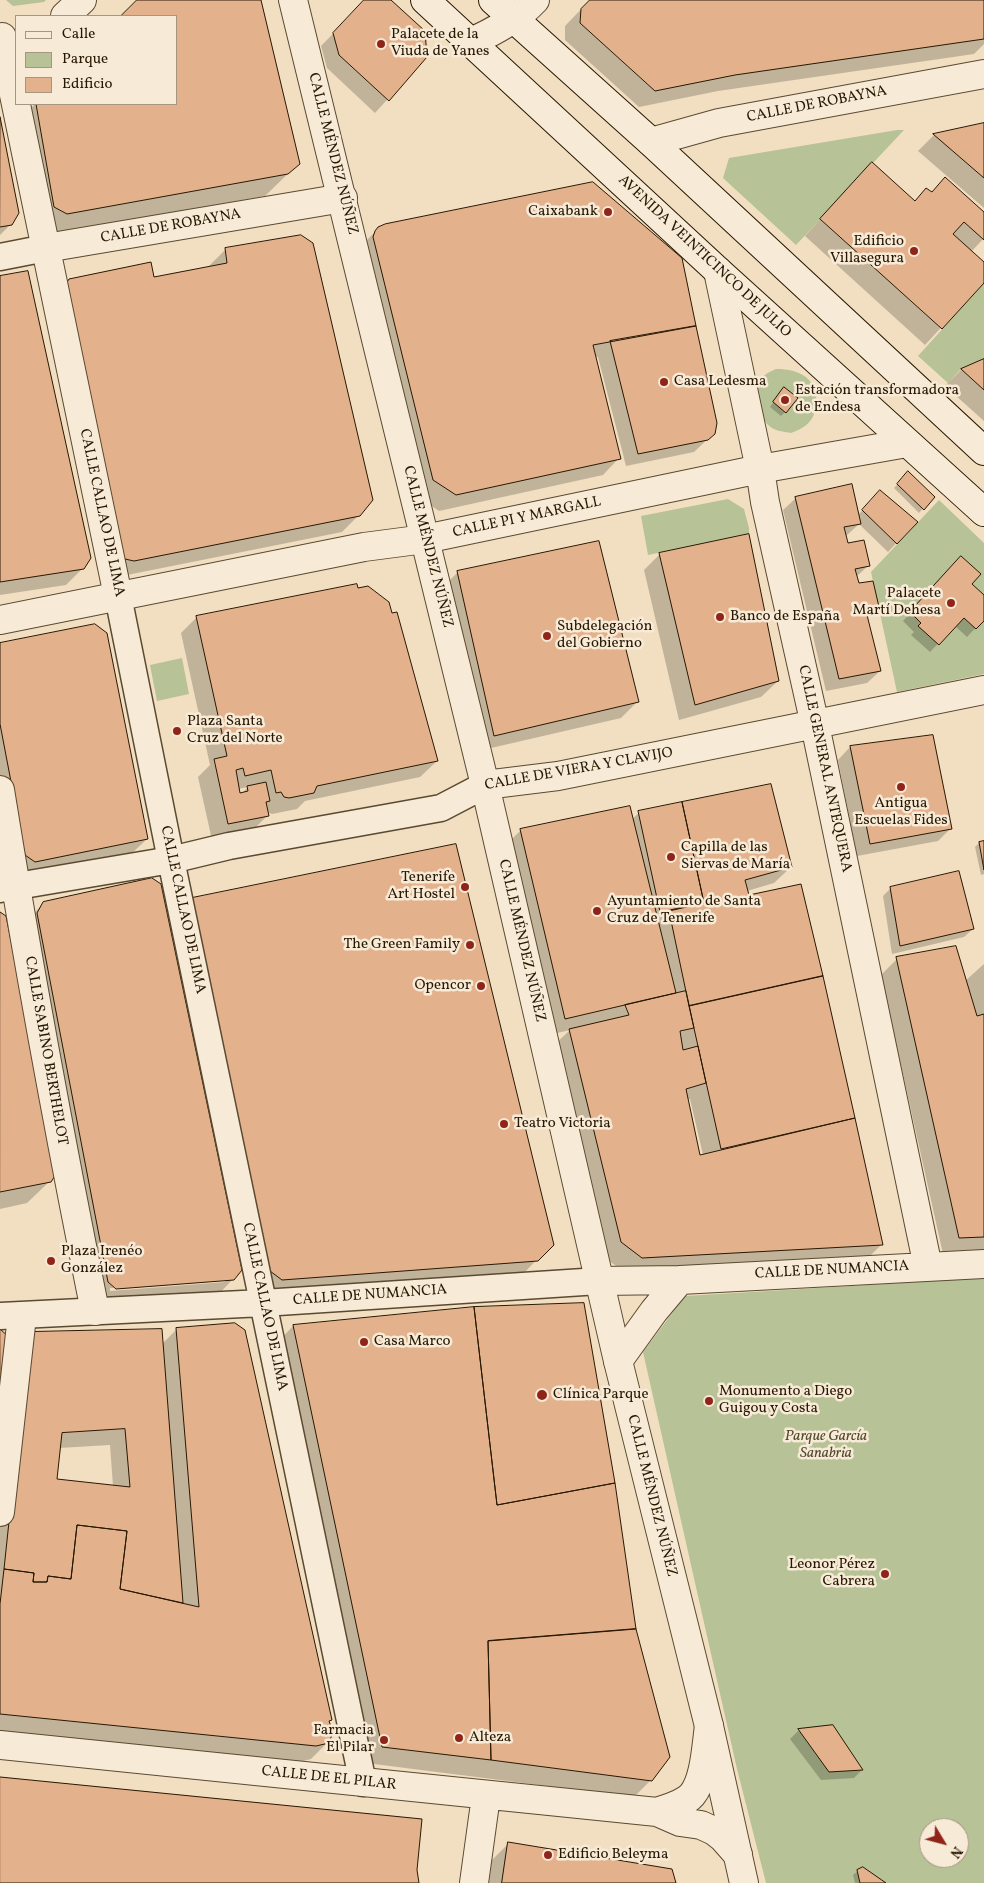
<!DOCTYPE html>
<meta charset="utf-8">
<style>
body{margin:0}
#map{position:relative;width:984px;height:1883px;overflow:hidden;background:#f2dfc1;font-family:Vollkorn,serif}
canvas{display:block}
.legend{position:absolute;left:15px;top:15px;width:162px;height:90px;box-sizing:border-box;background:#f7ead7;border:1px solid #a49682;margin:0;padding:6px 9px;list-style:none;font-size:15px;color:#281802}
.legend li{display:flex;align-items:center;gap:10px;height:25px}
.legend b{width:25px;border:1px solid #a49682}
.north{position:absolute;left:919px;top:1818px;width:50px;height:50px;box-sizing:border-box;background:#f7ead7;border:1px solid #a49682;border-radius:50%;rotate:127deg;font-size:14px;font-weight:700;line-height:20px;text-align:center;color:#281802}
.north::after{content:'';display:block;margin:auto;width:18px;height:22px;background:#8f2418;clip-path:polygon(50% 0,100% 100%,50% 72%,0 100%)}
</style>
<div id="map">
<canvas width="984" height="1883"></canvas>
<ul class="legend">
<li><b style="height:6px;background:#f7ead7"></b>Calle</li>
<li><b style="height:14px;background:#b7c296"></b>Parque</li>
<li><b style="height:14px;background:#e4b18d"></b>Edificio</li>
</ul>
<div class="north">N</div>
</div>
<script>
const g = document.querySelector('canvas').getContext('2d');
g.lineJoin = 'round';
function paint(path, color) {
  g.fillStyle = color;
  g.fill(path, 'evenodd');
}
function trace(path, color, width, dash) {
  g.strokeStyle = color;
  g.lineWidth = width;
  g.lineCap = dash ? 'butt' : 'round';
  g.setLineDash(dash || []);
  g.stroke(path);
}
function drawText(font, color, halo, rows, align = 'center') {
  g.font = font + ' Vollkorn,serif';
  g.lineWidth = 5;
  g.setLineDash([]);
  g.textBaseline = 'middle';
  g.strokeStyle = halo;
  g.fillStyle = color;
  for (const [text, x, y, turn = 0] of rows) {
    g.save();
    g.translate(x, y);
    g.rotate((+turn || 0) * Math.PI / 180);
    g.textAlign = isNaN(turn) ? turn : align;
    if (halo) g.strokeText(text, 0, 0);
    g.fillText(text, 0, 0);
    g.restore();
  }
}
paint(new Path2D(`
 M6,0h40l-2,2 -31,4z
 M897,130h7l-108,115 -73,-67 6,-20z
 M984,283v76l-23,10 -13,14 -30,-27z
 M776,369c25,0 43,10 40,38 -1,7 -5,15 -11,19 -4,3 -9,5 -14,7 -6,-1 -14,-2 -19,-5 -13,-9 -18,-29 -14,-44 2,-8 11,-12 18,-15z
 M728,499l16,10 5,19v6l-101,21 -7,-39z
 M939,500l45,43v131l-87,18 -26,-120z
 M182,658l7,36 -32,7 -7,-36z
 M984,1278v605h-218l-29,-114 -94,-417 42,-56zM929,1828h30v30h-30z`), '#b7c296');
paint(new Path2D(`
 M139,0h121l39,163 -34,33 -221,39 -29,-111 20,-20h141v-88h-54z
 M366,0h23l37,57 -51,56 -48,-45 -6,-22z
 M590,0h394v44l-10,10 -256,37 -79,16 -74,-67v-14z
 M0,124l11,100 -11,11z
 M984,124v84l-66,-57 16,-16z
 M945,178l39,35v25l-13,14 13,12v17l-59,64 -120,-109 51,-56 58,22 13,-13 4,4z
 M379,228l302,31 33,174 -20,19 -68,14 -28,-109h-3l24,101 -16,17 -164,36 -22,-15 -55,-251z
 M225,250l134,265 -17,17 -225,45 36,-299 56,-10v-2z
 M0,277l83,291 -17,17 -66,10z
 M984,361v60l-39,-35 16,-16z
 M780,393l5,19 -4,4 -11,-9z
 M908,473l25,24 -14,16 -25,-25z
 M880,492l36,30 -28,30 -29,-28 -14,13 2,7 22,21 -13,12 3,7 18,22 -11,12 14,53 -13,12 -41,8 -43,-181 13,-12 62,17z
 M660,554l118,127 -17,16 -82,23 -35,-150z
 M953,566l31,30v23l-17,18 -12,-11 -25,26 -19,-17 3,-3 -11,-11z
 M458,572l179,130 -16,16 -143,33 -36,-163z
 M197,617l240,144 -17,16 -115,24 -8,8 -25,5 -5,-2v4l-16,16 -39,8 -14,-63 12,-12 -29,-132zM248,787l-7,7h-2l-1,-5z
 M0,644l147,195 -17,16 -112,23 -18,-53z
 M850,747l101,81 -13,13 -81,15 -19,-96z
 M639,813l152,54 -17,16 -27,8 1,5 52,-11 81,360 -16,16 -239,12 -21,-15 -52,-212 17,-16 -21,5 -44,-189 16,-16 111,-11zM687,1099h3l13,56 -4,1z
 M984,842v32l-3,1 -6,-28 4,-4z
 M891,888l82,41 -9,8 -72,17 -9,-58z
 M44,903l189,376 -16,17 -118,9 -72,-385zM225,1280v2l-115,9v-3z
 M0,914l50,267 -23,22 -27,6z
 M176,915l376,329 -32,33 -255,19z
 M897,959l68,22 19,-17v288l-41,2 -62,-279z
 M474,1309l177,471 -17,17 -268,-34 -89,-420 16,-17z
 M177,1329l153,391 -2,2v20l-17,17 -12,3 -299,-30v-255l162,-133zM110,1445l3,41 -57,-6 3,-32z
 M833,1726l29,44 -8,8 -33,2 -31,-41 8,-8z
 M508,1844l167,39h-186l3,-23z
 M858,1871l26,12h-29l-2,-8z`), '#0003');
const building = new Path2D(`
 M137,0h124l39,164 -12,10 -221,40 -13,-7 -18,-103h140v-88h-55z
 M364,0h27l34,31 2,26 -38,44 -50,-46 -6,-22z
 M590,0h394v39l-249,36 -80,16 -75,-68 1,-14z
 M0,117l19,96 -7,12 -12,2z
 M984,123v55l-51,-44z
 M872,162l43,39 11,-13 6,4 13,-15 39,35v28l-20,-18 -11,12 31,28v21l-42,46 -122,-110z
 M593,182l89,76 14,68 -103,19 28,114 -165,36 -23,-15 -60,-243 2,-6 3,-4 7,-3z
 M301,235l12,8 60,257 -13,16 -226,45 -9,-2 -7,-11 -52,-264 3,-5 82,-17 3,15 73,-14 -2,-15z
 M28,271l63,287 -7,11 -84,13v-306z
 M696,326l21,97 -2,11 -7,6 -70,14 -28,-113z
 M984,359v31l-23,-21z
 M784,387l14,11 -12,15 -13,-11z
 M908,471l27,26 -11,13 -27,-26z
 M852,484l9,40 -17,3 4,16 16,-3 6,26 -15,3 4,14 14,-2 6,26 -13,4 15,60 -42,8 -44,-182z
 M880,490l38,32 -21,22 -35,-34z
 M749,534l30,147 -84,24 -36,-152z
 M599,541l40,161 -145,34 -37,-165z
 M961,556l20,18 -9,10 12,11v26l-8,8 -12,-11 -25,27 -21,-19 3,-3 -11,-11z
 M357,584l1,4 10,-2 21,16 3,11 5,-1 41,149 -121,25 -3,7 -25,5 -5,-1 -3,-5 -5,1 -5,-23 -26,6 -2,-8 -7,2 4,23 8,-2 -1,-5 19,-4 4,19 -4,1 3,14 -41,8 -14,-65 13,-3 -31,-140z
 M95,624l12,9 41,206 -113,23 -10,-7 -25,-131v-81z
 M933,735l19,94 -82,15 -20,-98z
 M771,784l21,83 -47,13 4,15 52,-11 22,92 -134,30 -20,-95 35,-8 -22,-101z
 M682,802l22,101 -44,9 -22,-101z
 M630,806l46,187 -111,26 -45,-190z
 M984,841v29l-5,-28z
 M456,844l98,401 -16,16 -256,19 -12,-9 -78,-373z
 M959,871l15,58 -74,17 -10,-59z
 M152,878l9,6 81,386 -8,10 -118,9 -8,-7 -71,-369 6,-11z
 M0,912l6,4 52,255 -7,11 -51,10z
 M956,946l21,70 7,-2v223l-25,1 -63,-281z
 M823,976l32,142 -134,31 -32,-143z
 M686,991l8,37 -14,3 3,19 15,-4 8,37 -20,6 14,66 155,-37 28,127 -241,13 -21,-16 -52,-213 60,-14 -4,-10z
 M584,1303l31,180 -118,22 -23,-198z
 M474,1307l23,198 118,-22 21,146 -148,12 3,119 -109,-13 -89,-422z
 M235,1323l10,7 87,390 -3,1 4,11 -4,11 -13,3 -316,-32v-110l4,-35 30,4 -1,9h14l1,-6 23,3 6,-54 50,6 -7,58 79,18 -23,-279z
 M0,1329l10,9 -10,73z
 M162,1329l21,274 -63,-14 7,-58 -50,-6 -6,54 -23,-3 -1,6h-14l1,-9 -30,-4 25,-237zM125,1429l5,58 -73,-8 5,-46z
 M636,1629l34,128 -18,24 -161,-21 -3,-119z
 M833,1725l30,45 -34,2 -31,-43z
 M0,1777l422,42 -5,51 2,13h-419z
 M508,1842l164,27 4,14h-174z
 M863,1867l23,16h-26l-3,-13z`);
paint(building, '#e4b18d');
trace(building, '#281802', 1);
const pedestrian = new Path2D(`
 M0,257l46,-9
 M118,596l53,264 192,923
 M0,889l171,-29 58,-14 212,-38 44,-23
 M0,1316l263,-13 336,-22`);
const minor = new Path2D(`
 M65,16l17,-16
 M2,37l116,559
 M471,42c24,-11 46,-23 64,-42
 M651,142l68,-19 265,-49
 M46,248l297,-50
 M718,271l42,198 5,33 50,223 113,542
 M0,620l364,-73 61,-8 335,-70 147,-26
 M485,785l73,-9 426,-86
 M0,790c28,174 60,348 95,521
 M599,1281l81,-1 304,-16
 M618,1361l36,-50 26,-31
 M0,1512l22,-196
 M0,1745l657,67 23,10 21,3 13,6 9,7 15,17
 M657,1812c11,-4 27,-8 35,-17 13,-16 14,-49 17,-69
 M474,1883l12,-87`);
const tertiary = new Path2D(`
 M293,0l192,785 133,576 91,365 35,157`);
const secondary = new Path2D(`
 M425,0l293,271 266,241
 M493,0l158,142 333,309`);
trace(pedestrian, '#5a4a32', 29);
trace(minor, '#5a4a32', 30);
trace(tertiary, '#5a4a32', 30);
trace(secondary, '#281802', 30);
trace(pedestrian, '#f7ead7', 26);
trace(minor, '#f7ead7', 28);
trace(tertiary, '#f7ead7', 28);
trace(secondary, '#f7ead7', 28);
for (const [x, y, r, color] of [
 [381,44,5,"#8f2418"],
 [608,212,5,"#8f2418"],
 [914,251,5,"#8f2418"],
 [664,382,5,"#8f2418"],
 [785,400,5,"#8f2418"],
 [951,603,5,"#8f2418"],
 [720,617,5,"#8f2418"],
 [547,636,5,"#8f2418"],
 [177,731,5,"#8f2418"],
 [901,787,5,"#8f2418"],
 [671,857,5,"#8f2418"],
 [465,887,5,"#8f2418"],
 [597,911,5,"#8f2418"],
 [470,945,5,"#8f2418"],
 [481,986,5,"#8f2418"],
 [504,1124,5,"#8f2418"],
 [51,1261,5,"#8f2418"],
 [364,1342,5,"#8f2418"],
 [542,1395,6,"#8f2418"],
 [709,1401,5,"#8f2418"],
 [885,1574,5,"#8f2418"],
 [459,1738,5,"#8f2418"],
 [384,1740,5,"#8f2418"],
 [548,1855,5,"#8f2418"]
]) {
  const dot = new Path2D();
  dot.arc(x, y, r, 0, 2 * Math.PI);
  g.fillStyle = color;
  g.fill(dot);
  trace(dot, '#f7ead7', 2);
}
drawText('15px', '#281802', '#f7ead7', [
 ["Palacete de la",391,35],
 ["Viuda de Yanes",391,52],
 ["Caixabank",598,212,"right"],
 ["Edificio",904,242,"right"],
 ["Villasegura",904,259,"right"],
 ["Casa Ledesma",674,382],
 ["Estación transformadora",795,391],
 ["de Endesa",795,408],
 ["Palacete",941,594,"right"],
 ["Martí Dehesa",941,611,"right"],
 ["Banco de España",730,617],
 ["Subdelegación",557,627],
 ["del Gobierno",557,644],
 ["Plaza Santa",187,722],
 ["Cruz del Norte",187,739],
 ["Antigua",901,804,"center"],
 ["Escuelas Fides",901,821,"center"],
 ["Capilla de las",681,848],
 ["Siervas de María",681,865],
 ["Tenerife",455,878,"right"],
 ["Art Hostel",455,895,"right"],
 ["Ayuntamiento de Santa",607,902],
 ["Cruz de Tenerife",607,919],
 ["The Green Family",460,945,"right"],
 ["Opencor",471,986,"right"],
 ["Teatro Victoria",514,1124],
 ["Plaza Irenéo",61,1252],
 ["González",61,1269],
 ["Casa Marco",374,1342],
 ["Monumento a Diego",719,1392],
 ["Guigou y Costa",719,1409],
 ["Clínica Parque",553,1395],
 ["Leonor Pérez",875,1565,"right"],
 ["Cabrera",875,1582,"right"],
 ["Farmacia",374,1731,"right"],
 ["El Pilar",374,1748,"right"],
 ["Alteza",469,1738],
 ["Edificio Beleyma",558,1855]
], 'left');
drawText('15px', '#281802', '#f7ead7', [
 ["CALLE DE ROBAYNA",817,105,-11],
 ["CALLE MÉNDEZ NÚÑEZ",332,154,76],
 ["CALLE DE ROBAYNA",171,227,-10],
 ["AVENIDA VEINTICINCO DE JULIO",704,257,43],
 ["CALLE CALLAO DE LIMA",101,513,78],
 ["CALLE PI Y MARGALL",527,518,-12],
 ["CALLE MÉNDEZ NÚÑEZ",427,547,76],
 ["CALLE GENERAL ANTEQUERA",824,769,78],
 ["CALLE DE VIERA Y CLAVIJO",579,770,-10],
 ["CALLE CALLAO DE LIMA",182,910,78],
 ["CALLE MÉNDEZ NÚÑEZ",521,941,77],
 ["CALLE SABINO BERTHELOT",45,1051,80],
 ["CALLE DE NUMANCIA",832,1271,-3],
 ["CALLE DE NUMANCIA",370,1296,-4],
 ["CALLE CALLAO DE LIMA",264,1307,78],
 ["CALLE MÉNDEZ NÚÑEZ",651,1496,76],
 ["CALLE DE EL PILAR",329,1779,6]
]);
drawText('italic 15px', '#534b2e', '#f7ead7', [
 ["Parque García",826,1437],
 ["Sanabria",826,1454]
]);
</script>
